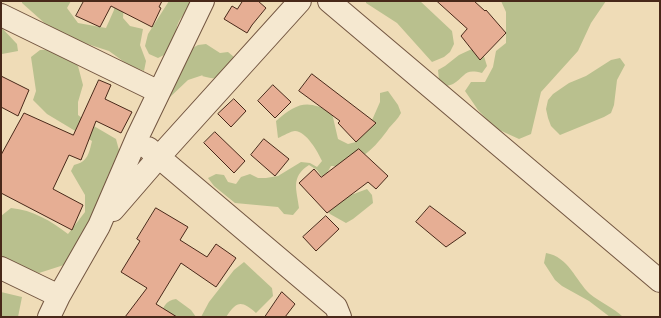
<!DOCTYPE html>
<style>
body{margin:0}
#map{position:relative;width:661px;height:318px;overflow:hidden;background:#efdcb7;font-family:"Sorts Mill Goudy",serif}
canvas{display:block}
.frame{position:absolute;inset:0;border:2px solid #482819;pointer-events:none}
</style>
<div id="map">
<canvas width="661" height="318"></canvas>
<div class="frame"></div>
</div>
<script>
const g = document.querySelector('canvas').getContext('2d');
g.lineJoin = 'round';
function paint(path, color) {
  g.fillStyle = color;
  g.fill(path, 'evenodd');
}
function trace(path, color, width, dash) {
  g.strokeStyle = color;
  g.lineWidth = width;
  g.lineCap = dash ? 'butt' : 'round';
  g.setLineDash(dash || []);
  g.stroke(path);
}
paint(new Path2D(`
 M22,1h49l-4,7 11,15 28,5 8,-18 1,-9 9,3 -1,14 7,8 13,3 -3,16 6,16 -2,10 -17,-7 -18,-13 -31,-10 -29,-14 -27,-24z
 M169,1h25c-11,17 -19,17 -18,40l-10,13 -8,4 -9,-4 -4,-8 3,-12z
 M366,1h54l32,30 2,13 -4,8 -6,5 -12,5 -35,-39 -31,-20z
 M501,1h105l-15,22 -13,28 -37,41 -10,42 -12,5 -24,-11 -17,-18 -13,-19 6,-9h14l8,-15 3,-16 10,-8v-31z
 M1,27l16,17 1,7 -16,3 -1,-1z
 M206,44l14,9 8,-1 6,5 4,7c-14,12 -15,18 -36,12l1,-1 -15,5 -19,18 -7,15 -10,14 39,-78 7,-4z
 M474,48l8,2 5,16 -5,7c-18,-5 -16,3 -29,11 -2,1 -7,2 -10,3l-4,-7 -1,-10 7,-4 14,-11z
 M55,49l11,5 12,12 5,19 -5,17v13l9,7 29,17 4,15 -12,21 -7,22 -34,67 -28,9 -38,-14v-43l10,-8c22,2 40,13 57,26l17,-22v-17l-14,-24 3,-6c14,-3 15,-12 18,-24l-45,-27 -14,-14 3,-9 -5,-34 9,-7z
 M620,58l5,7 -8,15 -3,25 -3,8 -7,4 -44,18 -9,-9 -3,-8 -2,-9 2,-9 5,-6 16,-11 17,-7 25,-16z
 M388,91l10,14 3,8c-3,6 -8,10 -12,15 -13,19 -33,40 -58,38l-4,7 16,19 8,3 16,-6 5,6 1,8 -20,16 -7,4 -16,-9 -5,-6 -3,-31 -5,-7 -8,-5c-19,12 -12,25 -10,43l-6,7 -9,-1 -6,-7 -43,-4 -21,-17 -6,-8 8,-4 8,1 4,7 8,2 5,-7 9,-3 8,4h8l12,-2 23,-14 9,1 7,4 5,-6c-4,-9 -16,-30 -27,-30 -4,0 -12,5 -17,7l-2,-17c21,-18 31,-22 56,-8l6,26 10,5 8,-2 13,-15 11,-25v-9z
 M546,253c23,4 29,27 44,41 10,8 24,14 33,23h-13l-21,-16 -27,-15 -7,-6 -11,-17z
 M244,262l28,26 1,8 -17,17c-15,-13 -19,-12 -30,4h-25l8,-15 25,-32z
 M1,292l21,5 -4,20h-17z
 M176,299l15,11 5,7h-35c1,-9 5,-17 15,-18z`), '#b9c08e');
const building = new Path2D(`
 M84,1h78l-3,6 2,1 -9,19 -41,-21 -11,21 -24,-11z
 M243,1h15l8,7 -14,17 -5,8 -23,-14 8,-13 5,3z
 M437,1h37l11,10 1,-1 20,23 -26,27 -19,-24 6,-7z
 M312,74l64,49 -20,19 -18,-19 2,-2 -41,-30z
 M1,76l28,14 -11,26 -17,-9z
 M99,80l12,5 -6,14 27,13 -11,21 -25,-12 -15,39 -12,-5 -16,34 30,16 -11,25 -71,-37v-38l23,-42 49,22z
 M273,85l18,17 -16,16 -17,-17z
 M234,99l12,12 -15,16 -13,-13z
 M215,132l30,29 -11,12 -30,-30z
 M264,139l25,20 -14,17 -24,-21z
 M359,149l29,27 -12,13 -8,-7 -41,31 -28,-30 15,-14 7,8z
 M430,206l36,27 -20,14 -30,-25z
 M156,208l32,19 -8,13 27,17 9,-13 20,14 -20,29 -35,-24 -25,41 21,13h-52l22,-29 -26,-16 19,-31 -3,-2z
 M326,216l13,13 -23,22 -13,-14z
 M282,292l13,12 -10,13h-20z`);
paint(building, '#e6ae94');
trace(building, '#482819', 1);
const minor = new Path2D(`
 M329,1l331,280
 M1,15l158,77
 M148,148l188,159 4,10
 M113,210l45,-52 142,-157
 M1,268l58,28
 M49,317l10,-21 40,-70 38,-88 66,-137`);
trace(minor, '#725540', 24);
trace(minor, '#f5e8d0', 22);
</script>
